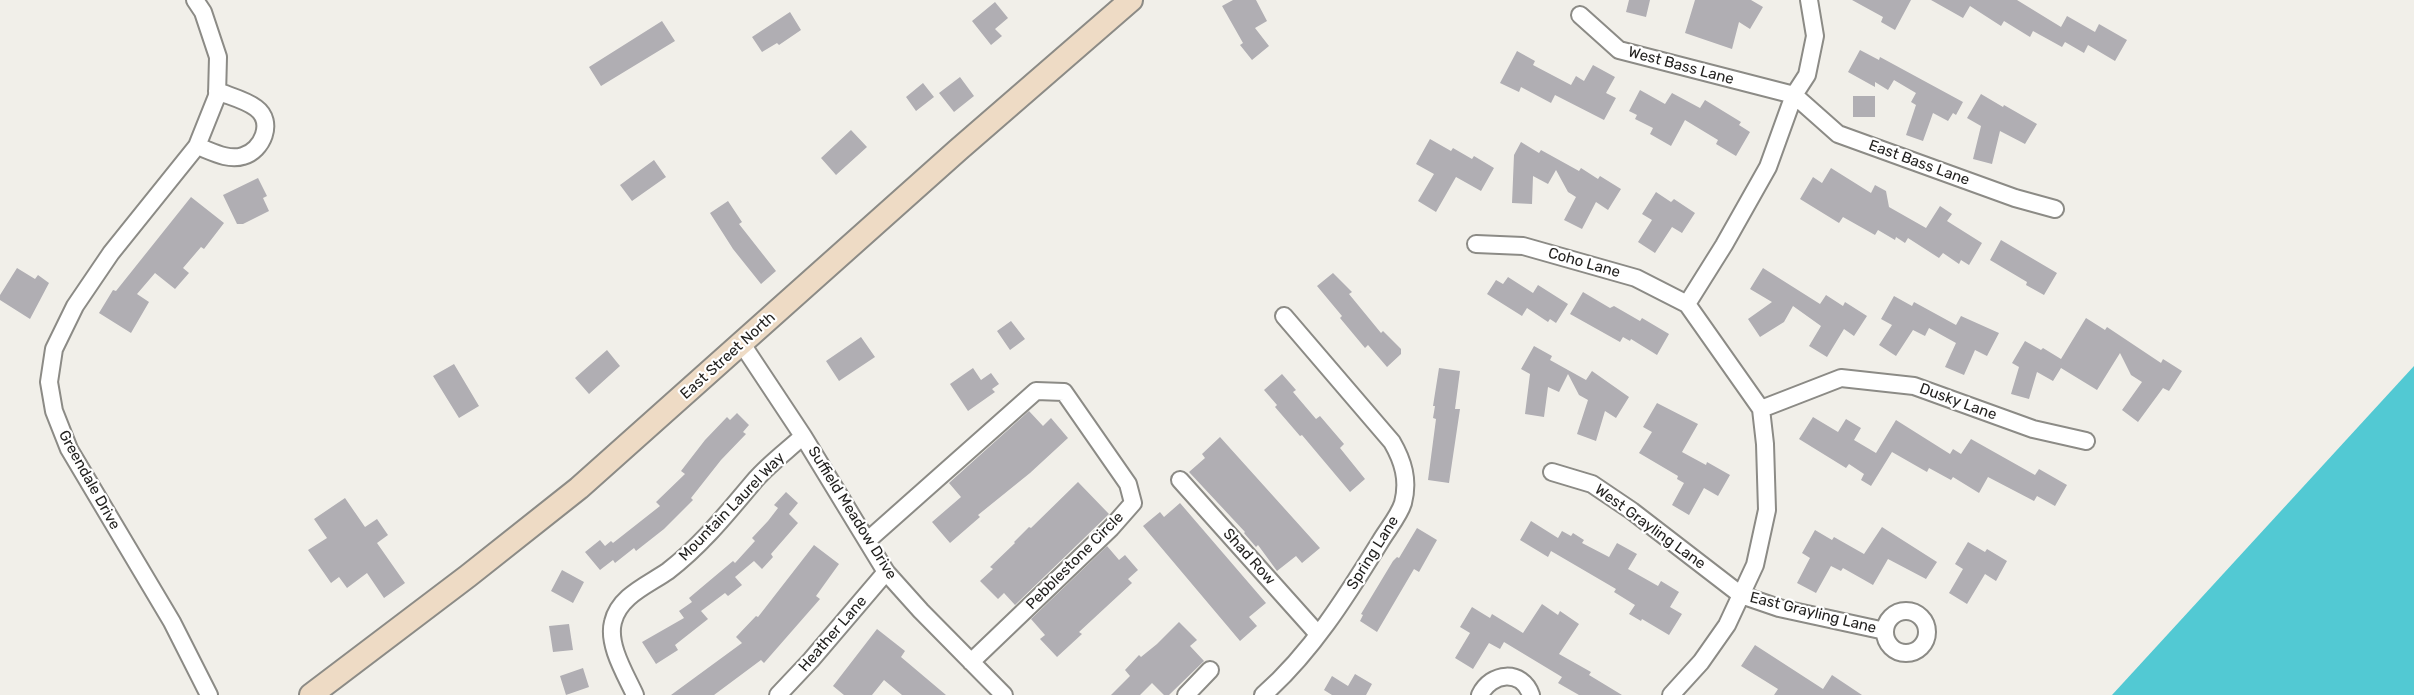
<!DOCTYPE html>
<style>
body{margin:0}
canvas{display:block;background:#f1efe9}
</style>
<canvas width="2414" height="695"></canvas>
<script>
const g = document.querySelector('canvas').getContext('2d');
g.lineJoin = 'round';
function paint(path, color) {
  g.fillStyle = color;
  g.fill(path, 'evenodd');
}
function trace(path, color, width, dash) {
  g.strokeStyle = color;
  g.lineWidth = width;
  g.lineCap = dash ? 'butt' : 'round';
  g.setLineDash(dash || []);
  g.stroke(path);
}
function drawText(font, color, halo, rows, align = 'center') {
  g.font = font + ' Rubik,sans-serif';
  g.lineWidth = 4.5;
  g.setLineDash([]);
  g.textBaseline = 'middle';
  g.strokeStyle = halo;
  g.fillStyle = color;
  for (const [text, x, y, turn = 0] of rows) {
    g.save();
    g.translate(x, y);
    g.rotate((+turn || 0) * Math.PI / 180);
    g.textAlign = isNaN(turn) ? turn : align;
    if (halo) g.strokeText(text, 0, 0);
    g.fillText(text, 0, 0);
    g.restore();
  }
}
paint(new Path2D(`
 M2414,366v329h-302z`), '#52c9d3');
paint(new Path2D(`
 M1233,0h23l11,21 -12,7 14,18 -17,14 -12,-15 3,-2 -21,-37z
 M1629,0h21l-4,17 -20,-5z
 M1695,0h56l12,7 -13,22 -11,-7 -7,27 -47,-16z
 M1852,0h59l-16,30 -14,-8 2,-5z
 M1931,0h86l44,27 6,-11 28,16 4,-8 28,16 -12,21 -27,-16 -4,8 -19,-11 -3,5 -29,-16 -3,6 -26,-16 -3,5 -31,-20 -7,12z
 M995,2l13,16 -13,11 7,7 -11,9 -19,-24z
 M790,12l11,18 -22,15 -2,-2 -15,9 -10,-15z
 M662,21l13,20 -74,45 -12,-19z
 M1860,50l19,10 1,-3 83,45 -7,13 -3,-2 -5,8 -15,-8 -10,28 -17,-6 10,-30 -5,-3 5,-9 -22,-13 -6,10 -13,-8v5l-27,-15z
 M1517,51l18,10 -2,4 38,20 5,-9 8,5 9,-16 22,12 -9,16 10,5 -12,22 -49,-25 -4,8 -30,-16 -2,5 -19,-9z
 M960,77l14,19 -20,16 -15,-19z
 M923,83l11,14 -18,14 -10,-14z
 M1640,90l25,14 7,-11 28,15 5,-8 36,22 -2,3 11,7 -14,24 -20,-12 2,-4 -33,-20 -14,26 -21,-12 3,-6 -18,-9 2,-4 -8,-4z
 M1981,94l22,13 1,-2 33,19 -12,20 -25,-13 -8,33 -19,-5 8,-33 -14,-8z
 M1853,96h22v21h-22z
 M851,130l16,17 -31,28 -15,-17z
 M1430,139l21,12 2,-3 19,11 2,-3 20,12 -13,23 -25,-14 -20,35 -18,-11 16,-27 -18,-10z
 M1521,142l18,11 2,-3 38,21 2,-3 17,11 2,-3 21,13 -13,21 -12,-8 -14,27 -18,-9 12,-23 -8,-5 -12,-22 -8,14 -15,-8 -1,28 -20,-1 2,-48z
 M654,160l12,17 -34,24 -12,-16z
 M1831,168l40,25 4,-8 11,6 3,16 37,21 14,-22 12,8 -5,7 35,22 -13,22 -8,-5 -2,4 -16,-11 -4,5 -31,-20 -3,5 -9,-6 -1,3 -17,-10 -3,5 -32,-18 -4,6 -39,-24 13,-22 9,6z
 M258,178l9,18 -4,2 6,13 -26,13h-6l-14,-29z
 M1656,192l15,10 3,-3 21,14 -13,20 -10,-6 -17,26 -17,-11 14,-22 -10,-6z
 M191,197l33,26 -20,26 -3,-2 -18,21 6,5 -14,16 -20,-16 -18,21 12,8 -18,31 -32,-20 14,-23 3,1z
 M728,201l14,21 -3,2 37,47 -15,13 -28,-35 -23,-36z
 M2001,240l56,33 -13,22 -18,-10 1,-3 -37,-22z
 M17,268l18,11 3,-4 11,8 -19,36 -30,-19v-5z
 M1763,268l57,36 6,-9 17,11 2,-4 22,14 -13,20 -10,-7 -17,28 -18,-11 12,-20 -28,-20 -9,16 -24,15 -12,-18 24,-17 -22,-13z
 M1333,273l19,19 -3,2 32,39 2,-2 18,18v5l-14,13 -19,-22 -3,3 -25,-30 2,-2 -25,-30z
 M1508,277l25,16 5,-8 30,19 -12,19 -6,-4 -2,3 -21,-14 -5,8 -35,-22 9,-14 7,4z
 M1583,292l27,16 4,-2 26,15 2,-3 27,16 -12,21 -26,-16 -1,2 -7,-4 -3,5 -50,-28z
 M1894,296l18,10 2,-4 42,23 5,-9 38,17 -12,23 -12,-6 -11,25 -19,-8 11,-24 -27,-15 -4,8 -12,-6 -17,26 -17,-11 13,-20 -11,-6z
 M2086,318l19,12 2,-3 54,36 2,-4 19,12 -13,20 -6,-3 -25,34 -16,-12 20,-28 -11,-7 -11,-22 -23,37 -36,-22 -8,13 -16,-9 -8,27 -18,-5 8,-27 -7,-4 13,-22 16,9 2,-2 18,11z
 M1011,321l14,18 -15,11 -13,-19z
 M861,337l14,20 -36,24 -13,-20z
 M1534,346l18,10 -2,4 36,20 6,-9 37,26 -13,21 -11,-7 -9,30 -19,-7 11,-34 -9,-5 -11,-21 -9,18 -11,-5 -4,30 -19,-3 5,-40 -9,-5z
 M607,350l13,16 -31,28 -14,-16z
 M454,364l25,42 -20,12 -26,-42z
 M973,368l8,12 10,-7 8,11 -7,5 3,3 -27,19 -18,-27z
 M1439,368l21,3 -5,38h5l-11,74 -21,-3 8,-61 -3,-1 2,-12h-2z
 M1282,374l14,16 -3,2 23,27 4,-3 24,28 -4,4 25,31 -15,13 -48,-57 -2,1 -25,-29 2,-2 -13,-15z
 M1657,403l41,21 -16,28 24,13 1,-3 23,13 -12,21 -14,-8 -15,27 -17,-10 12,-22 -7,-4 1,-3 -39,-23 13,-21 -9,-5z
 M1029,411l14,15 8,-8 17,20 -38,35 -52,42 2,2 -30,26 -18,-21 29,-25 -12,-14z
 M737,413l12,12 -6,7 3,2 -25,26 -30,38 2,2 -29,29 -28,22 -2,-3 -19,15 -2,-3 -13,10 -15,-18 15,-12 5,6 6,-5 2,2 47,-37 -4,-4 29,-28 -4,-3 24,-31 22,-23 3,3z
 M1813,417l25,15 8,-13 15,9 -7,12 22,13 20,-33 54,34 3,-5 8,5 10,-15 64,36 4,-6 28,16 -12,21 -18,-10 -3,5 -46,-24 -9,16 -26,-16 -2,3 -22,-12 -2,4 -35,-20 -21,34 -10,-6 3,-6 -15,-10 -3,4 -47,-29z
 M1220,437l100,111 -18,15 -6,-7 -19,15 -19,-26 -2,2 -12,-14 1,-1 -56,-60 16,-14 -3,-4z
 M1078,482l31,32 -94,91 -11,-12 -6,6 -18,-18 13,-12 -3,-2 25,-24 -1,-1 15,-15 2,1z
 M786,492l12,11 -9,11 9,9 -27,31 2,3 -11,12 -8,-8 -19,16 7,8 -14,11 -3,-3 -24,18 7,8 -33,26 3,5 -22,14 -14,-22 42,-24 -5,-7 13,-9 -3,-4 44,-37 2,2 20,-22 -3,-3 16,-17 10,-13 -4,-3z
 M345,498l20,29 12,-8 11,16 -11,8 28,40 -21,15 -17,-25 -20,15 -8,-11 -8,6 -23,-33 19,-12 -13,-19z
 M1180,503l86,100 -17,14 8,9 -17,15 -97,-115 17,-14 4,5z
 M1531,521l27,17 4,-7 9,5 2,-3 11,7 -2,3 27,14 8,-14 20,11 -9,15 30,17 3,-5 18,11 -9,15 12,7 -13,21 -27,-16 -1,2 -12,-7 6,-9 -21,-13 2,-3 -65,-38 -3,6 -28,-17z
 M1882,527l55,35 -11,17 -38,-20 -15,26 -30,-17 -2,3 -10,-5 -15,27 -19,-10 13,-25 -8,-5 13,-23 17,10 2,-3 30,17z
 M1417,528l20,12 -18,32 -5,-3 -37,63 -17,-11 3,-6 -2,-1 32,-53 4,-4 2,1z
 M1968,542l17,10 2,-3 20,12 -11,20 -11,-7 -18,30 -18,-11 14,-24 -8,-5z
 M814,545l25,19 -23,32 4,3 -56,64 -3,-3 -47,35h-43l71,-52 -6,-6 20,-21 2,1z
 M1107,546l12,14 6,-5 13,15 -10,9 4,4 -53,49 3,2 -25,23 -17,-18 5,-4 -14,-16z
 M562,570l22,12 -11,21 -22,-12z
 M1542,604l16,11 2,-4 19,13 -20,30 32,18 -2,3 33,20h-43l-21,-12 4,-6 -58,-35 -4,7 -11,-6 -16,26 -18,-11 15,-25 -10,-6 12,-20 18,11 2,-4 31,19z
 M1179,622l18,18 -7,6 14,15 -35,34h-5l-12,-12 -12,12h-29l19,-19 -5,-6 14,-15 2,2 16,-13z
 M569,624l4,26 -20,2 -4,-26z
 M877,629l28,22 -4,6 45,38h-44l-18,-15 -12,15h-28l-11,-9z
 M1755,645l68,44 9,-14 30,20h-88l4,-6 -37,-23z
 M583,668l6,19 -23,8 -6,-19z
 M1355,674l17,10 -6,11h-34l-8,-5 8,-14 16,10z`), '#b0aeb3');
const minor = new Path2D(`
 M195,0l8,12 15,45 -1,39 -20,50 -86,107 -36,53 -21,43 -5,33 5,29 15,38 103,173 37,73
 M1580,15l39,35 175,45 44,39 177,64 40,11
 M197,146c14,5 31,15 46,10 19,-5 32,-34 13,-48 -10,-8 -27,-12 -39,-17
 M1476,244l47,2 113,32 51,26
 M742,344l61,92 83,136 35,39 83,84
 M1761,409l80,-31 73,8 119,43 53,12
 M1552,472l40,12 40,27 109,84 38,13 106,23
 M1180,480l137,153
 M867,541l169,-150 28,1 64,92 5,19 -22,25 -140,134
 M1885 632a21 21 0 1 1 42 0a21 21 0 1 1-42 0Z
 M635,695c-9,-20 -28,-50 -22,-73 6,-26 35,-37 55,-51 35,-27 60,-59 88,-92 14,-16 32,-29 47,-43
 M778,695l33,-35 75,-88
 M1186,695l24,-25
 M1263,695c48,-42 83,-98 117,-153 7,-12 19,-26 23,-39 6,-23 0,-42 -11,-61l-108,-126
 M1480,695c11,-23 42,-26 51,0
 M1671,695l30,-33 26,-37 28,-60 12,-55 -2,-66 -4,-35 -74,-105 37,-59 44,-78 26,-72 13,-20 8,-39 -6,-36`);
const secondary = new Path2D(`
 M311,695l157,-119 111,-88 379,-338 173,-150`);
trace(minor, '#8c8b86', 20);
trace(secondary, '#8c8b86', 26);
trace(minor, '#fff', 16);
trace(secondary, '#eedbc5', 22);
drawText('15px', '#201f1d', '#fff', [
 ["West Bass Lane",1681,66,15],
 ["East Bass Lane",1919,163,20],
 ["Coho Lane",1584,263,16],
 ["East Street North",728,356,-42],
 ["Dusky Lane",1958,402,20],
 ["Greendale Drive",89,480,61],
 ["Mountain Laurel Way",732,507,-46],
 ["Suffield Meadow Drive",852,513,58],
 ["West Grayling Lane",1650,527,36],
 ["Spring Lane",1373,553,-58],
 ["Shad Row",1249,557,48],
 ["Pebblestone Circle",1075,561,-45],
 ["East Grayling Lane",1813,613,14],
 ["Heather Lane",833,634,-49]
]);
</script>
